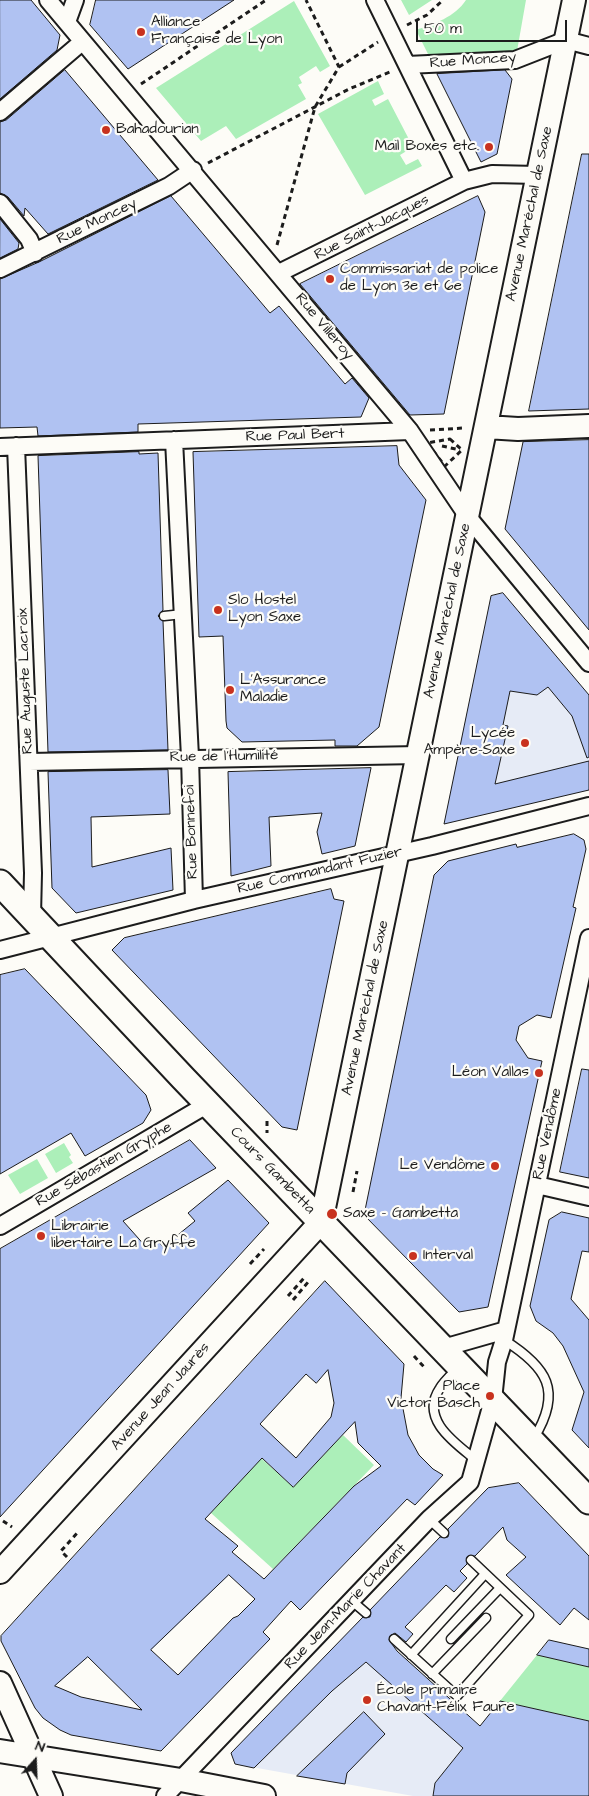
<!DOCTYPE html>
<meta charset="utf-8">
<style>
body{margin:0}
#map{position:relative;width:589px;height:1796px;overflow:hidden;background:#fdfcf7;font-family:"Architects Daughter",sans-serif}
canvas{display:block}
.north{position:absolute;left:10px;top:1736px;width:50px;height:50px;-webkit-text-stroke:4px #fdfcf7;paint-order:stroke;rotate:20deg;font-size:14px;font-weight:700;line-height:20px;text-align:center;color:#1c1c1c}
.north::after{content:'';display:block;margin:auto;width:18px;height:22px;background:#1c1c1c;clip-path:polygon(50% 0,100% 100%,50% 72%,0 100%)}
.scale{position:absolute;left:416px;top:20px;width:151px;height:22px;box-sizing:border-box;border:2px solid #1c1c1c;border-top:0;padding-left:6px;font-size:15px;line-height:18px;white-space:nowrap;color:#1c1c1c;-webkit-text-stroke:4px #fdfcf7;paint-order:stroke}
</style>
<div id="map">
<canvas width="589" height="1796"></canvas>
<div class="north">N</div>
<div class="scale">50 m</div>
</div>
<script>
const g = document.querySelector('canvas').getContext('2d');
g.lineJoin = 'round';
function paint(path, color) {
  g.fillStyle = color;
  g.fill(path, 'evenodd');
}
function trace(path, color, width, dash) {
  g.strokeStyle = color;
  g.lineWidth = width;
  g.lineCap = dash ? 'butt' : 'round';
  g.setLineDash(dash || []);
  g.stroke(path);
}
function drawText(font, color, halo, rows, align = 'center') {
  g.font = font + ' "Architects Daughter",sans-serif';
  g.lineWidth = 4.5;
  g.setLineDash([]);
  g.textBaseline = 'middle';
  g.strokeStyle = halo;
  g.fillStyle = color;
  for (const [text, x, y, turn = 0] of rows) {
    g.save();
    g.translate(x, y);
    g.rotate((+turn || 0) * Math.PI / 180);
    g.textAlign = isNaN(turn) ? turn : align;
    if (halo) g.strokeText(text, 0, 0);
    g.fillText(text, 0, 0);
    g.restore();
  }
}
paint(new Path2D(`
 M478,658l28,5 83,32v95l-145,34z
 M361,1619l119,107 -45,57 -2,13h-20l-178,-32 -4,-11z`), '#e6ebf6');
paint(new Path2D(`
 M401,0h31l-23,15z
 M466,0h60l-9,51 -88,5 -13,-26c18,-6 39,-13 50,-30z
 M294,1l36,65 -10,6 -4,-6 -17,11 3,6 -4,2 8,14 -70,40 -10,-13 -25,15 -45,-53z
 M378,81l6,13 -12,6 3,6 13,-7 25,48 -13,8 6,10 12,-6 4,7 -57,29 -47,-81z
 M64,1143l7,12 -2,2 4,6 -17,10 -11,-19z
 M37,1159l11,19 -28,16 -12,-19z
 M343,1435l31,30 -101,104 -62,-56 50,-55 32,29z
 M537,1655l52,12v54l-89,-20z`), '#acefb9');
const building = new Path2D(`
 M0,0h31l29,35 -3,15 -57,49z
 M96,0h138l-106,69 -38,-44z
 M65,70l93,110 -110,54 -23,-26 -1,8 -16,-19 -8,-4v-71l6,-2z
 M505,70l7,9 -15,75 -16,8 -44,-88z
 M582,154h7v255l-60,2z
 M171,196l99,117 9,-7 66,78 7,-6 17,20 -8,19 -223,7v8l-100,4 -1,-9 -37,1v-149l39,-17z
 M478,196l7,16 -41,202 -34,1 -110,-131z
 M0,219l19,24 -1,6 -18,9z
 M589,440v190l-84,-101 18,-87z
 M397,446l2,19 27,35 -47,227 -22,19h-22v-6l-93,2 -15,-14 -1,-7 -3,-85 -24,1 -6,-185z
 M139,452v2l19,-1 5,157 -5,6 5,5 5,129 -120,2 -10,-296z
 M503,593l86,102v62l-2,1 -15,-42 -24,-29 -11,8 -27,-4 -7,34 5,1 -13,58 94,-23v29l-145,34 47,-228z
 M371,768l-16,78 -33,8 -5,-22 5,-19 -53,4 2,49 -40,10 -3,-104z
 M168,770l2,44 -79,3 1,50 79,-19 2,42 -97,23 -24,-25 -4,-116z
 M574,834l10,6 2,9 -13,58 3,1 -25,110 -14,-3 -18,11 -3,14 12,18 14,3 -54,246 -29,5 -95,-97 70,-340 14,-14 68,-17 1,3z
 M331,889l3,10 10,2 -47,229 -15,-3 -170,-177 12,-12z
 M25,969l121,126 5,15 -8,13 -58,33 -14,-23 -71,41v-199z
 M582,1069l7,1v108l-29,-6z
 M190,1140l26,28 -93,53 24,27 10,-9 6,8 32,-26 -7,-8 40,-33 41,43 -269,294v-268z
 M562,1212l27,6v34l-7,-1 -11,48 18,21v128l-17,-18 12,-38 -21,-46 -10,-13 -17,-12 -6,-15 19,-86z
 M325,1281l79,83 -3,34 7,37 11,20 14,14 10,6 -28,30 -8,-6 -107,111 -9,-9 -28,31 7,7 -109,112 -90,-16 -11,-5 -17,-12 -8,-10 -34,-67v-5zM328,1370l6,33 -3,14 -35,41 -36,-34 46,-50 10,9zM355,1422l3,21 23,23 -27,20 -90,93 -32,-27 6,-6 -33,-27 57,-61 31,29zM229,1575l26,24 -17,17 -5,2 -55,57 -27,-25zM88,1657l54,53 -61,-13 -26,-11z
 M519,1483l70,73v64l-15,-12 -14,17 -54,-50 20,-18 -19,-17 -4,-13 -28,29 -8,1v7l-7,7 7,7 -13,14 -8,-7 -41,42 8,7 -7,8 -11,-9 -5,3 -1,4 8,11 83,75 20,-25 89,20v75h-156l2,-13 28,-35 -97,-86 -34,29 -78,77 -19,-4 -4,-11 132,-136h7v-7l70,-73h8v-8l40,-41z
 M549,1640l40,9v18l-52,-12z
 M364,1712l21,22 -38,39 -2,11 -48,-8z`);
paint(building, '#b0c2f2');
trace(building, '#1c1c1c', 1);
const lane = new Path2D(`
 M164,616l19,-2
 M504,1340c43,27 59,51 30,98
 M458,1368c-6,6 -14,13 -18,20 -21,31 15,55 36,72
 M429,1519l15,14
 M352,1601l14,12
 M394,1639l63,57 72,-81 -58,-55
 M451,1639l49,-51
 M411,1655l74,-81
 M432,1674l54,-56`);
const street = new Path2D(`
 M48,0l362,431 58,86 121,146
 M375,0l89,181
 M67,22l8,-22
 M407,65l108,-5 51,-20 23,6
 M0,112l82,-70
 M0,203l29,36 6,14
 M0,269l169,-83 24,-16
 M279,273l185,-92 28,-7 46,1
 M174,440l16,317 4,143
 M16,446l17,427 -1,43
 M0,447l410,-16
 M29,762l390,-7
 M0,950l194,-50 238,-54 157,-40
 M537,1185l52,12
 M0,1226l208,-122
 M443,1348l63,-18
 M165,1796l264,-277 41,-37 23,-82 4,-38 7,-22 85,-402`);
const secondary = new Path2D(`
 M486,427l32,2 71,-3
 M0,1572l321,-350 253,-1222
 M0,1683l51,113
 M0,1751l181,29 83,16`);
const primary = new Path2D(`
 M0,883l183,195 406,423`);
trace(lane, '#1c1c1c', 11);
trace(street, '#1c1c1c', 20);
trace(secondary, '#1c1c1c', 26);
trace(primary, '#1c1c1c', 29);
trace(new Path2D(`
 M407,25l20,-10 16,-15
 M339,67l39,-25
 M141,84l125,-84
 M208,163l141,-74 41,-17
 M277,245l38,-138 24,-40 -33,-67
 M430,430l34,-2
 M450,439l12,11 -17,16 -18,-23z
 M442,446l18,4
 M267,1121v12
 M353,1192l4,-21
 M250,1264l14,-15
 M288,1296l17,-19
 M293,1300l16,-19
 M414,1356l10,11
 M3,1521l9,6
 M67,1557l-6,-6 17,-19`), '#1c1c1c', 3, [5, 4]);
trace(lane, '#fdfcf7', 8);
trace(street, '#fdfcf7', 16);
trace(secondary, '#fdfcf7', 22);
trace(primary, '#fdfcf7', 25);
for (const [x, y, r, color] of [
 [141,32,5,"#c8321e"],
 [106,130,5,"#c8321e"],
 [489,147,5,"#c8321e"],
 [330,279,5,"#c8321e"],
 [218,610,5,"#c8321e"],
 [230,690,5,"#c8321e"],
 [525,743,5,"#c8321e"],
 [539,1073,5,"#c8321e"],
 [495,1166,5,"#c8321e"],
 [332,1214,6,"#c8321e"],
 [41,1236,5,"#c8321e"],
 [413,1256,5,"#c8321e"],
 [490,1396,5,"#c8321e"],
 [367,1700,5,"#c8321e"]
]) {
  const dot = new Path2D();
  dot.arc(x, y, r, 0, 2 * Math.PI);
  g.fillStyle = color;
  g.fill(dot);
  trace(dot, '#fdfcf7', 2);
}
drawText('15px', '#1c1c1c', '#fdfcf7', [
 ["Alliance",151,23],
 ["Française de Lyon",151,40],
 ["Bahadourian",116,130],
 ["Mail Boxes etc.",479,147,"right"],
 ["Commissariat de police",340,270],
 ["de Lyon 3e et 6e",340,287],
 ["Slo Hostel",228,601],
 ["Lyon Saxe",228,618],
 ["L'Assurance",240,681],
 ["Maladie",240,698],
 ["Lycée",515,734,"right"],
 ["Ampère-Saxe",515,751,"right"],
 ["Léon Vallas",529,1073,"right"],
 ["Le Vendôme",485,1166,"right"],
 ["Saxe - Gambetta",343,1214],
 ["Librairie",51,1227],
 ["libertaire La Gryffe",51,1244],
 ["Interval",423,1256],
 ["Place",480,1387,"right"],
 ["Victor Basch",480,1404,"right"],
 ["École primaire",377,1691],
 ["Chavant-Félix Faure",377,1708]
], 'left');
drawText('15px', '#1c1c1c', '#fdfcf7', [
 ["Rue Moncey",473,61,-4],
 ["Avenue Maréchal de Saxe",530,214,-78],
 ["Rue Moncey",97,222,-26],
 ["Rue Saint-Jacques",372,228,-27],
 ["Rue Villeroy",324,327,50],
 ["Rue Paul Bert",295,436,-2],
 ["Avenue Maréchal de Saxe",448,611,-78],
 ["Rue Auguste Lacroix",26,681,-92],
 ["Rue de l'Humilité",224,757,-1],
 ["Rue Bonnefoi",192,832,-92],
 ["Rue Commandant Fuzier",320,871,-13],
 ["Avenue Maréchal de Saxe",366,1008,-78],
 ["Rue Vendôme",548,1134,-78],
 ["Rue Sébastien Gryphe",104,1165,-30],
 ["Cours Gambetta",272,1171,46],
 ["Avenue Jean Jaurès",161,1397,-48],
 ["Rue Jean-Marie Chavant",346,1607,-46]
]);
</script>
